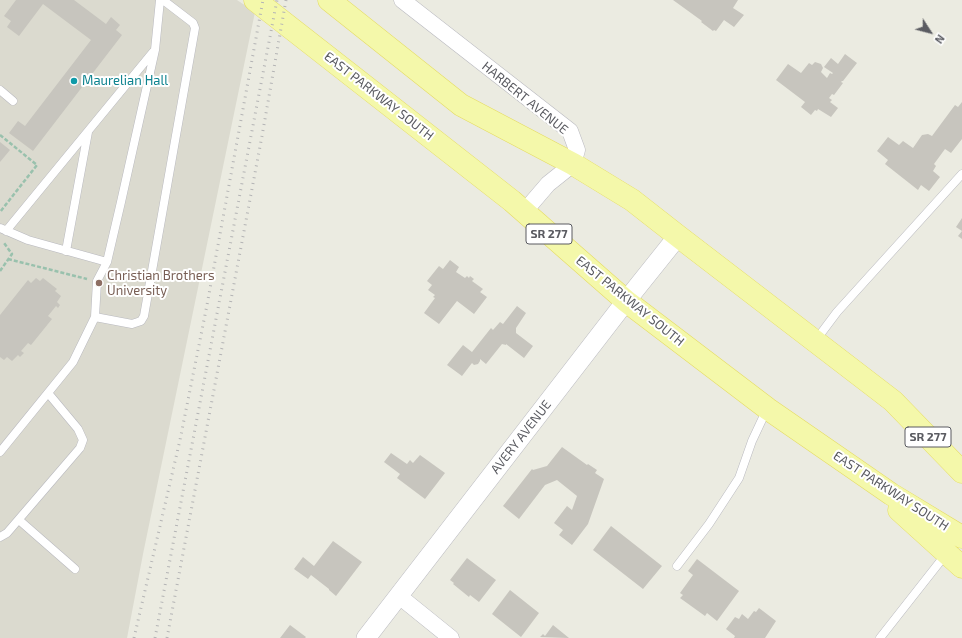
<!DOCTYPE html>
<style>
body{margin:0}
#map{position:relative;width:962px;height:638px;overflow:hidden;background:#ebebe1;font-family:"Exo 2",sans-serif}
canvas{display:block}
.north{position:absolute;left:910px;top:12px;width:40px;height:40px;-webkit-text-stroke:3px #fff;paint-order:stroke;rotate:126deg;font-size:11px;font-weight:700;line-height:16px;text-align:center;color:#5a5b61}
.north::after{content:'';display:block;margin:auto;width:14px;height:18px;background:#5a5b61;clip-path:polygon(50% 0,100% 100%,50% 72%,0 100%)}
</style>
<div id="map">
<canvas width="962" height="638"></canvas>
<div class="north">N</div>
</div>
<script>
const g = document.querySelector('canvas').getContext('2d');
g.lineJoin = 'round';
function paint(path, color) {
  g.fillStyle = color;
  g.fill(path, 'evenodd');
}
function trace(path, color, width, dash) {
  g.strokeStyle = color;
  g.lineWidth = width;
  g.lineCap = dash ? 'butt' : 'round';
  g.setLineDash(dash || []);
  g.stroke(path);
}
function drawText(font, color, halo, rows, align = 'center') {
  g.font = font + ' "Exo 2",sans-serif';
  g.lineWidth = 4;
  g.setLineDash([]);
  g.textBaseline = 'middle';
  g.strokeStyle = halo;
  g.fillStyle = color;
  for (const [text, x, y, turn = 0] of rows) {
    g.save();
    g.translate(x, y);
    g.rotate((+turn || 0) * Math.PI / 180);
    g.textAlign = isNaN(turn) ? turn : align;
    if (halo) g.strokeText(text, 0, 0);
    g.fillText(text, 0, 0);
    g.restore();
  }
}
paint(new Path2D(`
 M0,0h237l18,12 -112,542 -16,84h-127z`), '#dbdacf');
paint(new Path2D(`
 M16,0h58l32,24 5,-7 9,8 -4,5 6,5 -89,116 -24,-18 9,-12 7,5 66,-86 -48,-36 -24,32 -12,-9 4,-6 -7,-5z
 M673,0h65l-5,8 11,7 -10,12 -10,-7 -8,11 -2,-1 -1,1 -12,-9 1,-1z
 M845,54l12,9 -14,18h-1l-1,1 2,1 -9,12 -2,-1 -3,4 3,2 -2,2 8,6 -7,9 -13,-8 -1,2 -2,-1 -4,5 -10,-8 4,-5 -29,-22 12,-16 13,9 8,-10 3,2 3,-3 6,2 2,4 -2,4 6,6 3,-5 2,1 1,-1 -9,-6 7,-9 7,6z
 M962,102v37l-11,14 -6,-4 -11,15 2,2 -3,5 7,6 -11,14 -8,-6 -3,5 -33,-26 3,-4 -11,-9 11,-14 11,8 4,-4 10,7 9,-13 6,-1 4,2 23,-31 3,2z
 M0,142l10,8 -10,12z
 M962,218v21l-4,-3 4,-5 -6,-4z
 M450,260l9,7 -3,5 9,6 2,-2 2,2 1,-2 4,3 -2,2 11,8 -3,3 7,5 -13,17 -17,-13 -18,23 -15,-11 11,-15 -2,-1 2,-2 -7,-5 4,-5 -5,-4 12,-15 4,3z
 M36,278l4,3 3,-3 14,11 -2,2 6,5 -4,6 3,3 -2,3 -2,-2 -8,10 4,3 -21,26 -3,-2 -7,8 3,2 -4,4 -2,-2 -6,6 -5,-4 -3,3 -4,-3v-42l28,-35 3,3z
 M517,306l9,7 -10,15v5l17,13 -9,12 -18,-14v1l-4,-1 -16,20 -6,-5v2l-2,3 -4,1 -2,-2 -10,13 -15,-11 16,-20 9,7 19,-24 2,2 7,-8 3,2z
 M562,447l25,18 1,-1 9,6 -2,3 9,6 -16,45 -16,21 -13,-10 4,-5 -9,-7 13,-17 5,4 5,-14 -20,-16 -12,5 -26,34 -16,-13 29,-37 1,1 14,-4z
 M391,453l16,11 3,-4 3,3 7,-8 25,18 -20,26 -28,-21 3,-4 -16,-12z
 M611,526l51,40 -19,23 -50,-39z
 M333,541l29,21 -26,34 -7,-6v-1l-18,-14 -3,4 -14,-10 9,-12 11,9z
 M467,558l29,22 -17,22 -9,-7 -1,2 -16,-13 1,-1 -4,-3z
 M697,559l42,32 -22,30 -10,-8 -2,3 -25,-18 3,-3 -3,-2 13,-18 -5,-4z
 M510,590l29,23 -18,24 -29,-23z
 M759,608l17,13 -11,17h-31l1,-2 -9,-7 9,-12 4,2 3,-5 6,5 6,-8 2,1z
 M290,625l16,12 -1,1h-25z
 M553,625l16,13 -29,-1 3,-3 2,2z`), '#c7c5be');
const service = new Path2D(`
 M0,90l13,11
 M0,228l28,12 79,22
 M6,231l147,-179
 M66,251l22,-119
 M95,317l37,7 9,-3 3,-5 51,-288 -2,-5 -30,-23
 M816,340l21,-28 125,-138
 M0,452l73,-90 22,-45 2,-36 10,-19 14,-60 34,-152 5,-50
 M19,520l56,49
 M0,537l7,-4 73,-85 3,-8 -5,-11 -30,-36
 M677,566l32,-42 30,-46 13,-37 15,-32
 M880,638l66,-84`);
const minor = new Path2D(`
 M402,0l168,131 7,19 -4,14 -25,20 -24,28
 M399,596l52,42`);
const tertiary = new Path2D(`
 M366,638l260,-337 52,-65`);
const primary = new Path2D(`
 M255,0l257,201 114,100 142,108 123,85 71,43
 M329,0l132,105 112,59 59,36 46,36 215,165 69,71
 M899,510l63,57`);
trace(service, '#b9b9bf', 9);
trace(minor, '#b9b9bf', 17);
trace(tertiary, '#b9b9bf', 20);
trace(primary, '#e5db61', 23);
trace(new Path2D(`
 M0,135l37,30 -37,47
 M8,259l79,20
 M0,271l12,-17 -8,-11`), '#99c1ad', 2.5, [4, 2]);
trace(service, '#fff', 8);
trace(minor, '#fff', 16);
trace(tertiary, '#fff', 19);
trace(primary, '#f4f8aa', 22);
trace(new Path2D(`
 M134,638l46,-198 27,-135 56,-305
 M155,638l122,-638
 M167,638l95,-502 24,-136`), '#b4b4b5', 3, [1, 5]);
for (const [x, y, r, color] of [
 [74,81,4,"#0f9aa8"],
 [99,283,4,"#8d6e63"]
]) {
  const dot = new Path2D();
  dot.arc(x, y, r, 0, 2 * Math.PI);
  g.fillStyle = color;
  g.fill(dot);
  trace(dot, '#fff', 1.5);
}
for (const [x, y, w] of [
 [549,234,46],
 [928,437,46]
]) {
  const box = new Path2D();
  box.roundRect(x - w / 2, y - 10, w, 20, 3);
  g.fillStyle = '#fff';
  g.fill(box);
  trace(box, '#5a5b61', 1);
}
drawText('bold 12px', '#5a5b61', null, [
 ["SR 277",549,234],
 ["SR 277",928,437]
]);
drawText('13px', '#0d838f', '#fff', [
 ["Maurelian Hall",82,81]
], 'left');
drawText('13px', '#5a5b61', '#fff', [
 ["EAST PARKWAY SOUTH",379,96,38],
 ["HARBERT AVENUE",525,98,39],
 ["EAST PARKWAY SOUTH",630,301,39],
 ["AVERY AVENUE",521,437,-52],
 ["EAST PARKWAY SOUTH",891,491,33]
]);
drawText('13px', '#785e54', '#fff', [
 ["Christian Brothers",107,276],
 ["University",107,291]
], 'left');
</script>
